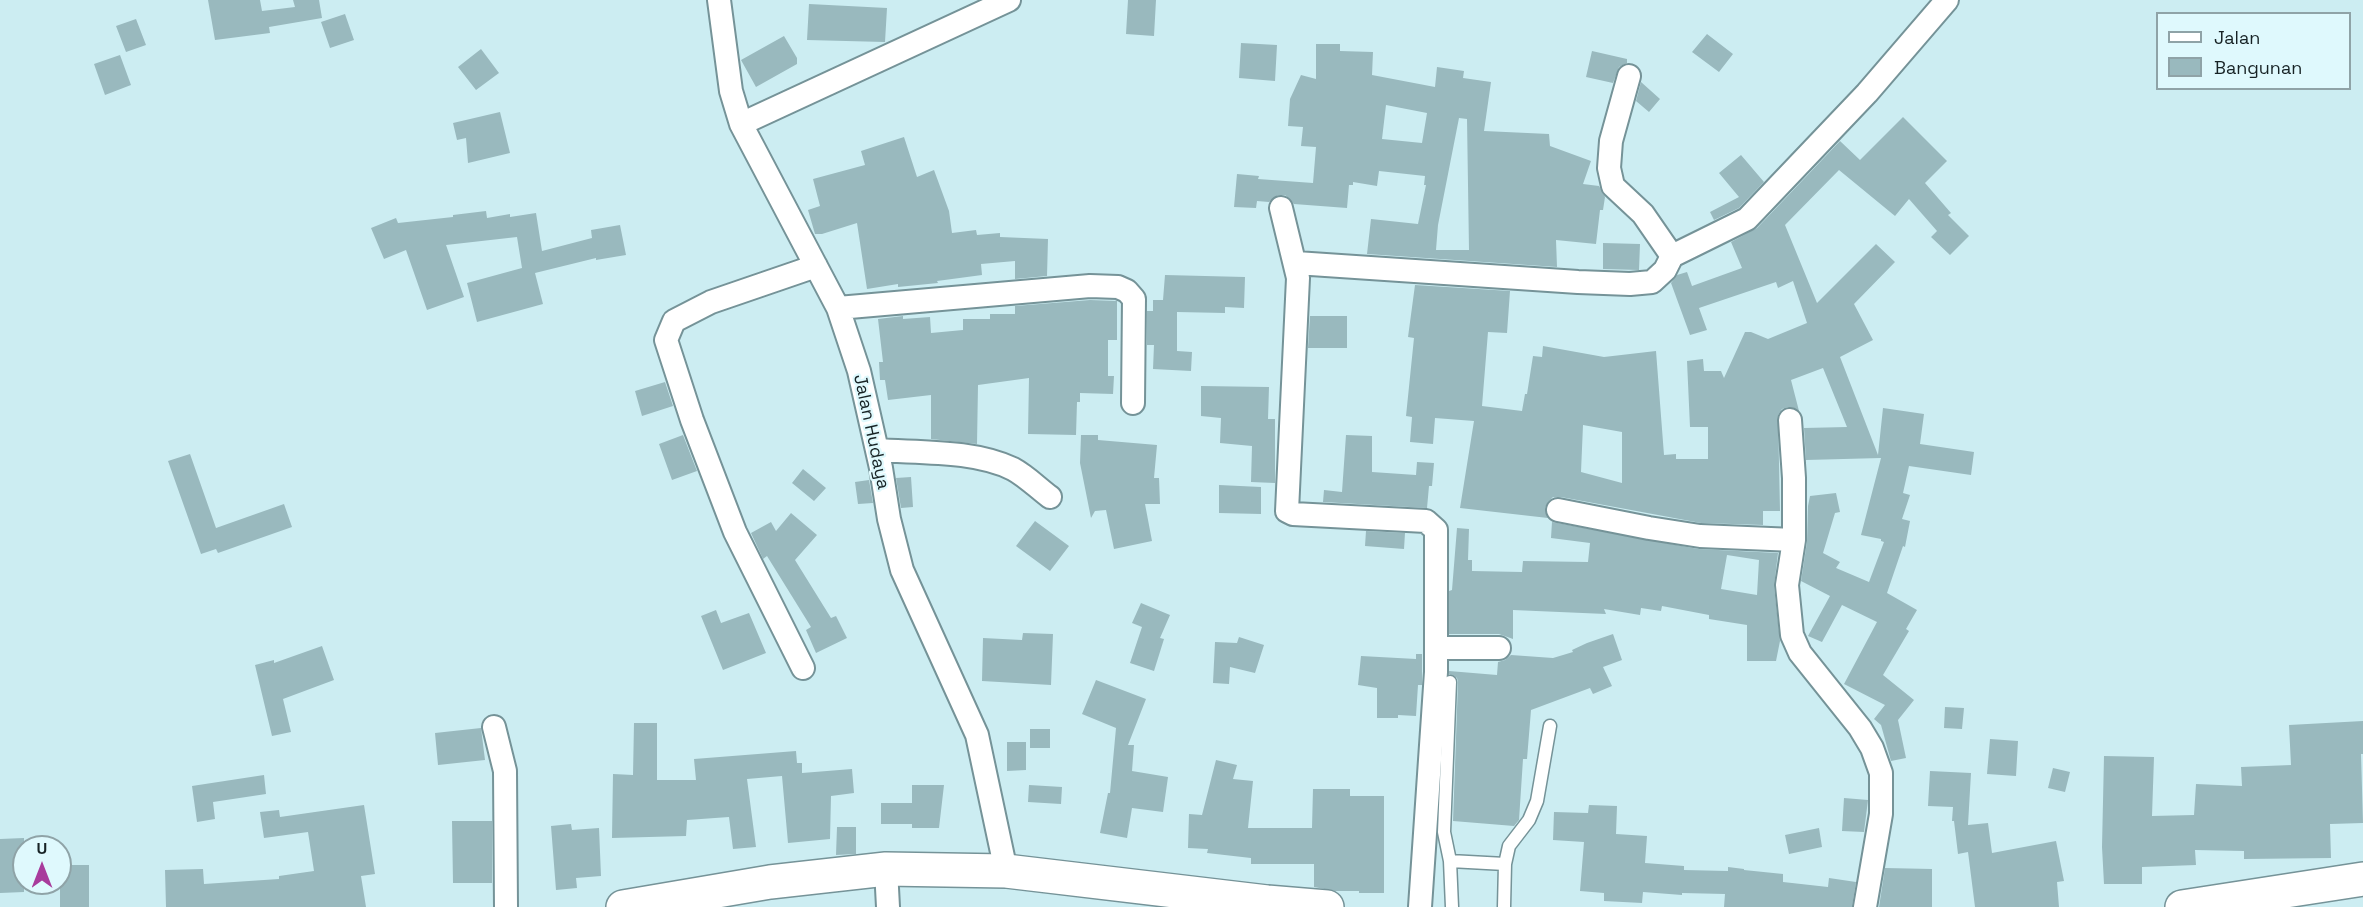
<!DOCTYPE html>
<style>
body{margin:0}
#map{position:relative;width:2363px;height:907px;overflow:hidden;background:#ccedf2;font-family:"Space Grotesk",sans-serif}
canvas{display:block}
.legend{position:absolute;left:2156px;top:12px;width:195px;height:78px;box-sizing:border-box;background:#dff9fd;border:2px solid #8fa3a7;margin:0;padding:8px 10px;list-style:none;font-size:18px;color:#172325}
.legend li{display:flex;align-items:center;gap:12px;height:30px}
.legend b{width:30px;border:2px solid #8fa3a7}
.north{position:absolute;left:12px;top:835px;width:60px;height:60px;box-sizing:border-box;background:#dff9fd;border:2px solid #8fa3a7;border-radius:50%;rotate:0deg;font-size:16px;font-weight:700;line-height:24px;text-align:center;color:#172325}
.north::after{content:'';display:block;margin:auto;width:21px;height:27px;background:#a83c9c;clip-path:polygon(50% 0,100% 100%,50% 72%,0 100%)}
</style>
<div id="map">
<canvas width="2363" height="907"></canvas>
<ul class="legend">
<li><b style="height:8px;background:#fff"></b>Jalan</li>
<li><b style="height:16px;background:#99b9be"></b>Bangunan</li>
</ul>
<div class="north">U</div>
</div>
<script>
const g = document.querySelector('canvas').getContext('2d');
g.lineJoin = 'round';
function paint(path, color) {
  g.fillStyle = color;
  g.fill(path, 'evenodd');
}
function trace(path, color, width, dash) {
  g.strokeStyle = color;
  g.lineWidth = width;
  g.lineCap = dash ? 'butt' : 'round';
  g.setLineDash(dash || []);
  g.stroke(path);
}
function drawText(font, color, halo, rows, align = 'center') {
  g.font = font + ' "Space Grotesk",sans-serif';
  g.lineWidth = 4.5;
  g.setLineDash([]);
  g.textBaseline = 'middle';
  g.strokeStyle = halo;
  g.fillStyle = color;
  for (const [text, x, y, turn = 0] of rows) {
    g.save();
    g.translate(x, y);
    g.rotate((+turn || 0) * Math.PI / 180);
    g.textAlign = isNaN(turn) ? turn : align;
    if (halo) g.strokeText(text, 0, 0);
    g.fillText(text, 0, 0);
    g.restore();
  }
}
paint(new Path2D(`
 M208,0h52l2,11 33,-4 -2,-7h26l3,18 -53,9 1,6 -55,7z
 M1128,0h28l-2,36 -28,-2z
 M809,4l78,4 -2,34 -78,-2z
 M345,14l9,26 -24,8 -9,-26z
 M136,19l10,26 -20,7 -10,-26z
 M1707,34l26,20 -14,18 -27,-20z
 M784,36l13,22v6l-41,23 -15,-27z
 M1241,43l36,2 -2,36 -36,-3z
 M1316,44h24v7l33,1 -1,23 63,12 2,-20 27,4 -1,7 28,4 -7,49 65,3 1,12 41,15 -8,23 16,2 6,11 -2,13h-3l-4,34 -40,-4 1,27 -190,-13 4,-35 47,5 8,-39h-2l1,-9 -46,-5 -2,15 -24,-4v3h-4l-2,23 -53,-4 -9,-9h-7l-9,7 -12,-1 -1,7 -22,-1 3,-33 22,2 -1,3 55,4 3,-36 -15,-1 2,-19 -15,-1 2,-27 11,-24 15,4zM1386,105l41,8 -5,30 -40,-4zM1459,118l8,1 2,131h-33l2,-25z
 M481,49l18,24 -23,17 -18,-23z
 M1592,51l35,8v4l-8,4 -6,16 -27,-6z
 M120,55l11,30 -26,10 -11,-31z
 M1641,82l19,17 -11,13 -13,-11z
 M500,112l10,41 -42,10 -2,-25 -9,2 -4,-17z
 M1903,117l44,44 -22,22 26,30 -3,2 21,21 -19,19 -19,-18 6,-6 -28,-32 -14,17 -56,-46 -54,55 32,78 59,-59 19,18 -41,42 19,36 -33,17 38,98 5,-47 41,6 -4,30 54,8 -3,23 -62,-9 -6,27 7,2 -8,24 8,2 -5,26 -2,-1 -16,47 30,17 -11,19 3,2 -26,44 31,25 -16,20 8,38 -15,3 -10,-36 -7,-6 11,-14 -41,-21 33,-62 -35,-17 -20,37 -14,-6 22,-40 -29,-15 6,-39 1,-36 2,-10 26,-3 4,19 -5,1 -12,40 17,9 -4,6 33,14 15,-40 -3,-1v-2l-20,-4 20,-77 -75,2 -2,-32 43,-1 -24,-59 -32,12 8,31 -11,-4 -6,2 -4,6 2,96h-17v14l-62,-2 -140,-26h-8l-5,5 -3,6 3,10 -88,-10 14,-87 -39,-3 -2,26 -23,-2 2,-25 -6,-1 8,-78 -6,-1 7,-52 95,6 -3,42 -19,-1 -6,74 40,5 3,-17h2l6,-38 9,1 1,-11 61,11 52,-6 8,104 12,-1v5h32v-32h-18l-3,-66 16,-2 1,12h17l3,7 21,-46h6l17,7 39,-16 -14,-42 -15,7 -2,-6 -77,26 8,22 -17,5 -19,-52 6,-8 10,-3 5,14 50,-18 -11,-26 26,-14 83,-87 20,19zM1583,425l39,7v51l-41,-11z
 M904,137l13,40 17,-7 15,41 3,22 24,-3 1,5 23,-2v4l48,2 -1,37 -32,3v-18l-34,3 1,11 -45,6 1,2 -40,4v-3l-31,5 -10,-66 -35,11h-7l-7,-24 12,-4 -7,-27 52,-14 -4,-14z
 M1741,155l23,27 -25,26 -25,12 -4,-8 29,-15 -20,-24z
 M486,211l1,7 23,-4v3l26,-4 6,38 50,-13 -1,-8 29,-5 6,30 -30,5v-2l-61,15 8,31 -66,18 -10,-39 55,-15 -5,-31 -71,8 18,52 -37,13 -21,-60 -22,9 -13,-31 25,-10 2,5 55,-6v-2z
 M1603,243l37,1 -1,26 -36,-1z
 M1165,275l80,2 -1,31 -19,-1v6l-48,-1v39l15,1 -1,19 -38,-2 1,-24h-7v-34h6v-11h10z
 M1090,300l27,1v39h-9v36h6l-1,18 -33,-1v9h-3l-1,33 -48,-1 1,-56 -51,7 -1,59 -46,-5v-44l-43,5 -3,-20h-5l-1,-18h4l-5,-43 25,-3v3l27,-2 1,16 32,-3v-11h27v-5h25v-8z
 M1310,316h37v32h-39z
 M665,382l8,24 -31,10 -7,-25z
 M1201,386l68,1 -1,32h7v64l-24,-1 1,-36 -32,-3 1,-25 -20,-2z
 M683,435l14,36 -25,9 -13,-36z
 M1081,435h17v5l59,5 -3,33h5l1,26h-15l7,37 -38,8 -8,-39 -11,1 -4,7 -11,-55z
 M1346,435l26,1v36l44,3 1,-13 17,1 -2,23h-3l-2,22 -104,-6 1,-12 18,2z
 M190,454l26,74 68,-24 8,23 -74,26 -2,-4 -15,5 -33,-93z
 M803,469l23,19 -12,13 -22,-18z
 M911,477l2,30 -12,1 -5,-30z
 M869,480l4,23 -15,1 -3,-22z
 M1219,485l42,2v27l-42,-1z
 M791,513l26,22 -22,25 36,58 5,-2 11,22 -31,15 -10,-23 5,-3 -44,-71 -4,3 -12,-26 20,-11 5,9z
 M1035,521l34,25 -19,25 -34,-25z
 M1552,522l146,27 80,4 -4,33 6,55 -4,20h-29v-36l-38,-6v-4l-47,-9 -1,5 -20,-3 -1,7 -36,-6 2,5 -93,-4v29l-14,-5h-50v-43l3,-1 5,-62 12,1 -1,31h4v11l50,1 1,-11 65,1 2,-19 -39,-5zM1727,555l32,5 -2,35 -36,-6z
 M1366,531l39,2 -1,16 -39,-3z
 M1141,603l29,12 -10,23 4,1 -10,32 -24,-8 12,-36 -10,-4z
 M716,610l5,13 28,-10 17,40 -43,17 -22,-54z
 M1023,633l30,1 -2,51 -69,-4 1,-43 39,2z
 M1613,634l9,26 -19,7 9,19 -19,8 -3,-6 -59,22 -4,49h-4l-4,61 -5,6 -61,-5 5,-139 -1,-4 -8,-4v-3l48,4 1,-13 7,-2 6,-5 42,3 20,-6 -1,-2 15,-7z
 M1239,637l25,8 -9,28 -25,-6 -1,17 -16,-1 2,-41 22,1z
 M322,646l12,34 -51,19 8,33 -19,4 -17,-71 19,-5v3z
 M1416,654h6v31h-4l-2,31 -18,-1v3h-21v-30l-19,-3 3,-29 55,3z
 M1096,680l50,19 -18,46h6l-2,26 36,6 -5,35 -31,-4 -5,30 -27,-5 8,-40h2l6,-65 -34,-14z
 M1945,707l19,1 -2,21 -18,-1z
 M2363,721v33h-2l2,69 -33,1 1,34 -87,1v-8l-49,-1 1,15 -54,2v17h-38l-2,-37 2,-91 50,1 -2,59 42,-1 2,-31 46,2 -1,-19 50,-2 -2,-40z
 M634,723h23v57h39l-2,-21 102,-8 1,12h5v10l50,-4 2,24 -23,3 -1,43 -42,4 -6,-67 -35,3 9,68 -23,2 -4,-32 -42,3 -1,16 -74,2 1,-64 20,1z
 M481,728l4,32 -47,5 -3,-32z
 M1030,729h20v19h-20z
 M1990,739l28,2 -2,35 -29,-2z
 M1007,742h19v28l-19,1z
 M1216,760l21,5 -4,14 20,2 -5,47h64l1,-39h37v7h34v97h-25v-2h-24l-21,-4v-23h-63v-6l-44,-5 1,-4 -20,-1 1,-34 13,1z
 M2053,768l17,4 -5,20 -17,-4z
 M1930,771l41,2 -3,52 20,-2 4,30 64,-12 8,40 -7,1 2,25h-84l-7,-55 -10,2 -4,-33h-2l1,-14 -25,-1z
 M264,775l2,19 -53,8 2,17 -18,3 -5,-36z
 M912,785h32l-5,43h-27v-4h-31v-21h31z
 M1029,785l33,2 -1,17 -33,-2z
 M1844,798l24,2 -4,32 -22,-1z
 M364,805l11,69 -14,2 5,31h-200l-1,-37 38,-1 1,15 75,-5v-3l35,-5 -6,-39 -44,6 -4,-26 19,-2 1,7z
 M1589,805l28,1 -1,28 31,2 -2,27 39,3v4l44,1v-4l16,2v1l39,4v8l45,5 1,-9 27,4 -4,25h-128l1,-13 -43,-1v2l-39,-3 -1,11 -38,-2v-8l-24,-2 4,-49 -31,-2 1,-28 34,1z
 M452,821h40v62h-39z
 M571,824l1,6 27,-2 2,48 -25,2 1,10 -21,2 -5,-64z
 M837,827h19v27l-20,1z
 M1819,828l3,19 -33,7 -4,-19z
 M24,838v54l-24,1v-54z
 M60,865h29v42h-29z
 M1885,868l47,1v38h-53z`), '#99b9be');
const lane = new Path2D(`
 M1450,682l-6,150 6,29 2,46
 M1450,861l55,3
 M1504,907l1,-43 4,-18 20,-26 8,-19 13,-75`);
const street = new Path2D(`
 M719,0l12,91 10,33 97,184 21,63 22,97 8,51 13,51 75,165 29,136
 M1629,76l-18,65 -2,27 4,18 30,28 29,42
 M741,124l268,-124
 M1281,208l17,70 -11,233 6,3 133,7 10,9v142l-16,235
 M1296,263l282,19 52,2 22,-2 13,-12 7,-14 75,-37 120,-126 80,-93
 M838,308l252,-22 28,1 9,4 7,8 -1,104
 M1790,420l4,58v62l-7,45 5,50 8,18 60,75 12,20 9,25v41l-16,93
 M877,450c43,3 97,0 136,19 13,7 25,19 37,28
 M1558,510l91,18 51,8 94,4
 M1437,648h62
 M803,668l-68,-136 -43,-112 -26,-80 8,-19 37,-19 105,-36
 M494,727l11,44 1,136
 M886,869l2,38`);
const primary = new Path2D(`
 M623,907l147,-25 116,-13 120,2 261,31 60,5
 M2182,907l181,-28`);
trace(lane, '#759398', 15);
trace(street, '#759398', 26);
trace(primary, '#759398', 36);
trace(lane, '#fff', 12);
trace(street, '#fff', 22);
trace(primary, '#fff', 33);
drawText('18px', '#172325', '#dff9fd', [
 ["Jalan Hudaya",871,432,78]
]);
</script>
